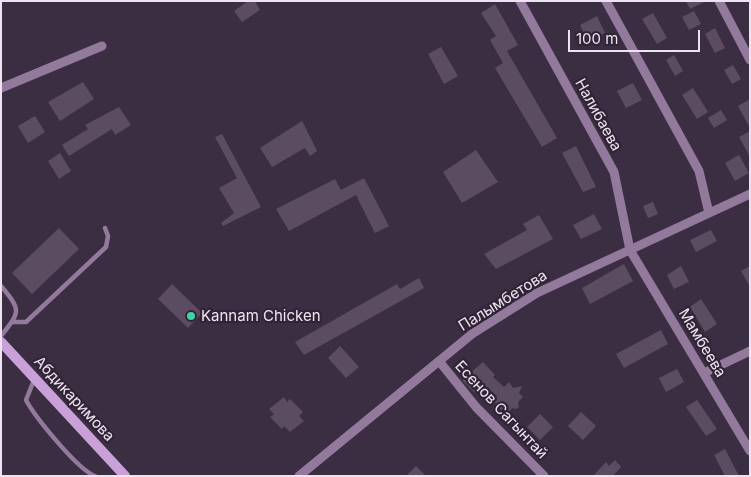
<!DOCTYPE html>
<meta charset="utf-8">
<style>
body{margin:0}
#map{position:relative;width:751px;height:477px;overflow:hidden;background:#3c2e42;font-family:Inter,sans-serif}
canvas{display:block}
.frame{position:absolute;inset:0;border:2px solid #eee4f1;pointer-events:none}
.scale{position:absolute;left:568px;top:30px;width:132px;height:22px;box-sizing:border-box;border:2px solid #eee4f1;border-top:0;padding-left:6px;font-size:15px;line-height:18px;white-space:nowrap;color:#eee4f1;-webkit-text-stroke:4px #322437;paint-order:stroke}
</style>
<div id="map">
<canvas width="751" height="477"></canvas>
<div class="frame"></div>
<div class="scale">100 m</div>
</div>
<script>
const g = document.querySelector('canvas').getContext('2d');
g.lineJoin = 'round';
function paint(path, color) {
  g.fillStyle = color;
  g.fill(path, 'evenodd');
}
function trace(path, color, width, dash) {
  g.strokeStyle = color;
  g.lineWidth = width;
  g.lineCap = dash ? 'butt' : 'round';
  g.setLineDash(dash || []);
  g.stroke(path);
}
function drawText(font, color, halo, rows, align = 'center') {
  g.font = font + ' Inter,sans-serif';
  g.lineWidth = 4.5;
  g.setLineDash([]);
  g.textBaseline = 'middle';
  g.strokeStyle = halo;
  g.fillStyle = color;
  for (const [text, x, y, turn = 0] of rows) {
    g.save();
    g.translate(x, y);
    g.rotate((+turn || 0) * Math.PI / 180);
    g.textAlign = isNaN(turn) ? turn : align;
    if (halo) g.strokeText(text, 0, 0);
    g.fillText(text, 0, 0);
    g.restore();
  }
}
paint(new Path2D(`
 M248,1h7l5,9 -18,12 -8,-11z
 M686,1h20l-16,8z
 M495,4l23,41 -11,6 50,87 -15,9 -47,-79 8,-5 -13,-23 6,-4 -15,-23z
 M694,11l7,13 -12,6 -7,-13z
 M653,13l14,25 -10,6 -15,-25z
 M597,16l8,17 -17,8 -8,-16z
 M715,28l10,20 -10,5 -10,-19z
 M441,47l17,29 -14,8 -16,-30z
 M674,55l9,16 -8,5 -9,-16z
 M733,65l8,14 -9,5 -8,-14z
 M83,82l11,17 -34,22 -12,-19z
 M633,83l9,17 -16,8 -9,-17z
 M693,88l15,24 -11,7 -15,-24z
 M750,99v29l-12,-22z
 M119,107l12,18 -16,10 -3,-6 -43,27 -7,-11 26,-16 -3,-4z
 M721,110l6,10 -13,8 -6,-10z
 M35,116l10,16 -17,11 -10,-17z
 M302,121l15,30 -7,5 -5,-8 -33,19 -12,-19z
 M750,131v26l-11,-20z
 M222,134l39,73 -38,19 -2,-3 13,-10 -15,-25 18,-10 -22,-41z
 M576,146l20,41 -13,5 -21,-39z
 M476,150l22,32 -36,21 -19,-31z
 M60,153l11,18 -12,8 -11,-18z
 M739,155l10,18 -14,8 -10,-18z
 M364,178l25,48 -14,7 -19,-38 -67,36 -13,-22 59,-30 6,11z
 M653,202l5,12 -10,4 -5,-12z
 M594,214l8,15 -21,10 -8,-14z
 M539,215l14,24 -57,30 -12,-15 43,-24 -4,-6z
 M59,228l20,21 -47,45 -20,-21z
 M711,230l6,11 -21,11 -6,-12z
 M624,264l9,17 -43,23 -8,-16z
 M681,266l8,16 -15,7 -7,-14z
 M750,266v21l-9,-16z
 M419,278l5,10 -120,67 -9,-13 102,-58 3,5z
 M172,284l30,29 -14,15 -30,-29z
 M701,299l16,25 -12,8 -15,-25z
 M661,330l7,14 -44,24 -8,-14z
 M340,346l19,21 -13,11 -18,-20z
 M483,362l12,13 -2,2 11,10 5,-5 4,6 9,-2 -3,7 4,4 -5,5 1,5 -3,2 -4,-1 -4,6 -5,-4h-2l-8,-10 4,-4 -13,-11 -9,8 -13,-13z
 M677,369l7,13 -18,10 -7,-14z
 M284,397l3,5 3,-3 13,13 -4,4 5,5 -14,11 -6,-6 -2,3 -12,-12 4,-3 -5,-5z
 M697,400l20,29 -11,7 -20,-29z
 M581,412l15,14 -13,14 -15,-14z
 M540,414l13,13 -13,13 -13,-13z
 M725,449l14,27h-14l-11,-21z
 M615,460l6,7 -8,9h-20l13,-14 3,4z
 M416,466l10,10h-20z`), '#5b4c61');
trace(new Path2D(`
 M1,286c20,24 20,25 0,50
 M12,322h14l80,-75 2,-11 -3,-8
 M34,380l-8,20c9,17 52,70 69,76`), '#937a9c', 4.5);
trace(new Path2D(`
 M520,1l94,171 16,78 120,201
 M606,1l93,170 10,42
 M719,1l31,59
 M1,88l101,-42
 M439,361l37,46 68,69
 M704,373l46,-22
 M299,476l173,-142 65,-41 213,-99`), '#937a9c', 9);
trace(new Path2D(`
 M1,342l124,134`), '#c9a1d8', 10);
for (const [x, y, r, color] of [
 [191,316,5,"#3cd4a4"]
]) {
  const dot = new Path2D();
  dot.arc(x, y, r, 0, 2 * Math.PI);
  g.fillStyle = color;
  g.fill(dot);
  trace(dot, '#322437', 2);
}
drawText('15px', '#eee4f1', '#322437', [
 ["Налибаева",598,115,61],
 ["Палымбетова",503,301,-32],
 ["Мамбеева",702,343,59],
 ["Абдикаримова",74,399,47],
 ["Есенов Сагынтай",501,410,47]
]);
drawText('15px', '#eee4f1', '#322437', [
 ["Kannam Chicken",201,316]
], 'left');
</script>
